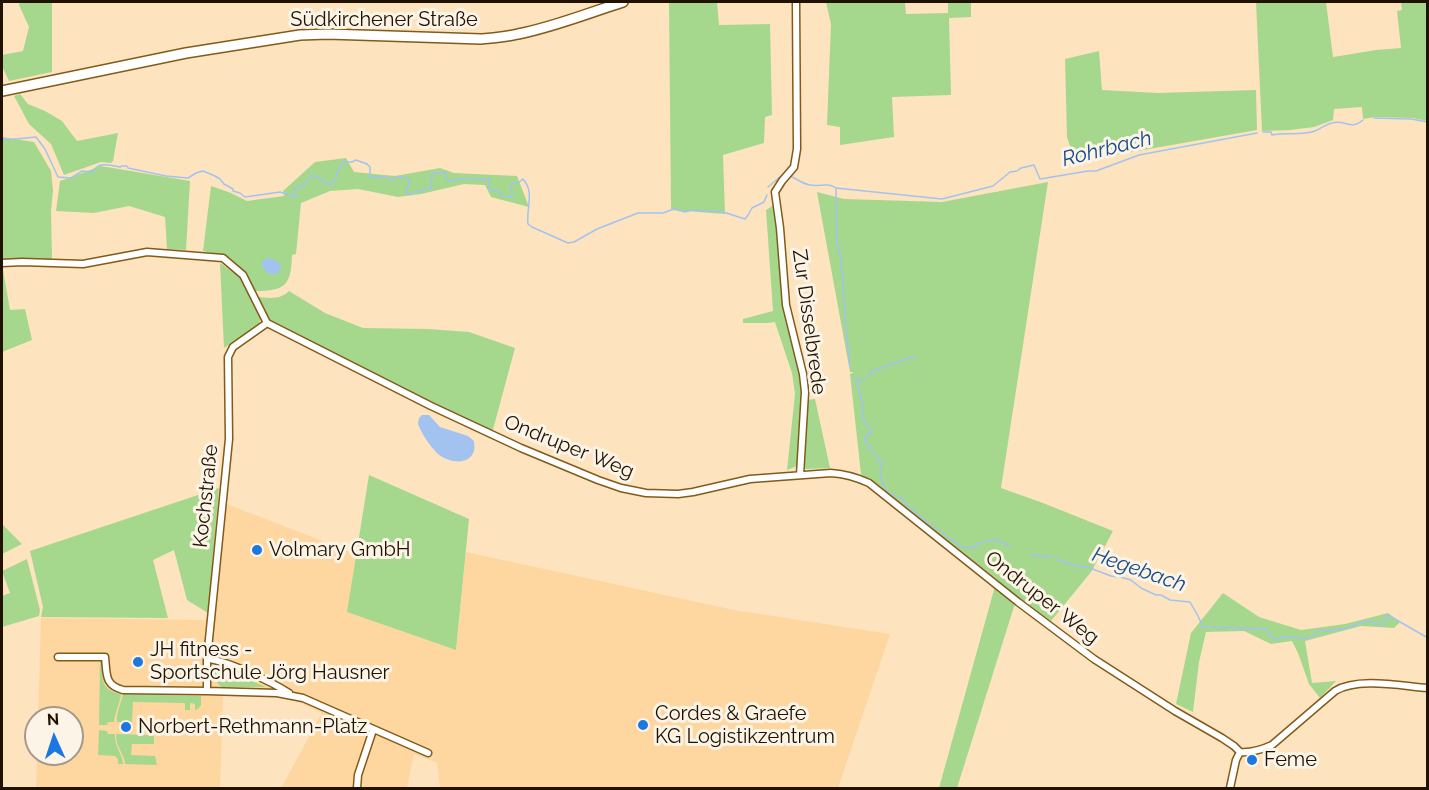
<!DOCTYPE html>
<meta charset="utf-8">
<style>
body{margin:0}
#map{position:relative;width:1429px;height:790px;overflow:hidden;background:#fee3bf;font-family:Raleway,sans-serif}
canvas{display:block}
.frame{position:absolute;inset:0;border:3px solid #201100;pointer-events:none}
.north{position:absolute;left:24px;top:706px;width:60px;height:60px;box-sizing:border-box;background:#fcf4e7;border:2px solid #a4998b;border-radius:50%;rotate:357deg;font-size:16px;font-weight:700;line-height:24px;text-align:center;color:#201100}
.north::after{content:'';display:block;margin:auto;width:21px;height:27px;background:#1d77e1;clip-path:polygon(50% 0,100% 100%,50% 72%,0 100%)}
</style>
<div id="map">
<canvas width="1429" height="790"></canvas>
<div class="frame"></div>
<div class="north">N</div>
</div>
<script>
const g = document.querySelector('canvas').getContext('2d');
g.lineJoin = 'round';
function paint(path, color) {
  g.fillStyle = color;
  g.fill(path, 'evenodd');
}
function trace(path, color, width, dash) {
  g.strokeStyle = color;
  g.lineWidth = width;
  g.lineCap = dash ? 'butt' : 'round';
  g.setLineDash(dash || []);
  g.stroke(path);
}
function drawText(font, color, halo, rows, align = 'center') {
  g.font = font + ' Raleway,sans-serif';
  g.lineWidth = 6;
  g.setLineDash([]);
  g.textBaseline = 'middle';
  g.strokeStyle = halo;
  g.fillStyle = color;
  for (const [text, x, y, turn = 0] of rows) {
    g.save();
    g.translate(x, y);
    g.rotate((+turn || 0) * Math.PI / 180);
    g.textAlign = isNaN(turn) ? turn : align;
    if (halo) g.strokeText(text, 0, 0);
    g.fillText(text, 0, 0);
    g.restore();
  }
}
paint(new Path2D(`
 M227,504l129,50 -8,58 108,38 10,-98 268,58 156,24 -52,154h-398l-3,-25 -23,-9 -7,34h-126l41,-75 -27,-12 -15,-3 -57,-2 -3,92h-184l1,-34h35v-36h-34l3,-100 166,2 11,-114z`), '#fed7a0');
paint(new Path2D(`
 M20,2h32v70l-43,9 -7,-15v-11l21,-4 6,-24 -10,-22z
 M669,2h48l2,23 51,-1 2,91 -7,2 -1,26 -41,12 2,59 -54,-4z
 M826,2h43v1h36l1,11 42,-1v-11h23v15l-22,1 2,77 -59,2 2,40 -54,8v-18l-13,-2 4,-101z
 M1256,2h70l7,55 43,-7 25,-2 -4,-37 5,-1 -1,-8h26v119l-14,-3 -37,-1 -13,2 -1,-12 -28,2 -1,11 -19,7 -24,3 -28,1z
 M1099,51l3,39 55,3 99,-3 1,40 -182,32 -8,-25 -2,-78z
 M20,94l8,10 17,7 17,10 15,20 41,-8 -5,28 -2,2 -10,-1 -37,13 -13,-31 -22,-20 -15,-28z
 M2,137l32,5 17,29 2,19 -2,21 1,47 -3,3 -47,-1z
 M346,158l8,14 41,4 45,-8 14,5 63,3 12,31 -38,-10 -6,-12 -21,-1 -43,10 -23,3 -40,-8 -28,2 -29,12 -5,51 -4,1c-1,30 -6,36 -37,36l-9,-16 -17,-18 -26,-6 8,-65 20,7 16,8 37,-5 -1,-5 32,-29z
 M101,166l89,15 -4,69 -19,-1 -2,-32 -36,-11 -35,7 -38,-2 4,-30z
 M1048,182l-47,306 42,15 70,28 -22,41 -40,49 -34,-24 -60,191h-18l58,-209 -136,-105 -11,-100 4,-2h-4l-33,-180 27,7 98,3z
 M774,205l9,100 17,68 2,19 -5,74 -10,4 8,-76 -3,-21 -17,-51 -8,1h-24v-4l30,-8 -7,-101z
 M220,263l21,15 20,38 -2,9 -35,23z
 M2,264l8,46 15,-1 7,31 -30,12z
 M289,291l36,22 38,15 65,1 41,3 46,16 -23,85 -222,-113 -12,-23c12,1 22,3 31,-6z
 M815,399l15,69 -24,1 -4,-4 5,-65z
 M369,475l100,44 -13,131 -109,-38z
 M219,488l-11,125 -21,-13 -13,-50 -21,10 15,58 -127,-1 2,-10 -13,-56z
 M2,524l20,20 -20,10z
 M27,559l13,51 -1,6 -37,11v-31l8,-3 -8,-22z
 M1223,593l36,24 42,13 44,-6 43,-11 12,9 -6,6 -33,-2 -56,15 7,42 24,-2 -16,17 -11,-14 -11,-31 -6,-12 -21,3 -27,-13 -38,1 -7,30 -6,50 -17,-8 15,-71z
 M100,661h1c2,18 -1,29 20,33 -1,10 -6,17 -7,28h-6l-1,3h-8z
 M217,666l49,21h-44c-7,-5 -13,-15 -5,-21z
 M123,694l78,2v9l-3,4 -3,1v-6l-5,-1v7h-5v-7l-52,-1 -1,20h-15c-1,-10 4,-18 6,-28z
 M99,730l8,1 1,3h7c-1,12 7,19 8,30h-5v-5l-3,-3 -17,-1z
 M116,734l38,1v9h-22l-1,11 24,1 2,9 -32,-1c-1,-11 -10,-18 -9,-30z`), '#a5d88d');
paint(new Path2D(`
 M268,258l7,2 6,5 -2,8c-9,4 -18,-2 -17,-12z
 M422,415h7l11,12 28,9 6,5c0,2 1,8 0,10 -5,16 -28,11 -37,2 -8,-8 -15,-19 -19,-29l1,-6z`), '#a2c3f0');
trace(new Path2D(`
 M1374,118l37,1 17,3
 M1263,132h8l1,3c14,-3 29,1 43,-4 6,-2 11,-7 17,-8 13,-4 18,8 31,-3
 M2,137l3,3 31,-3 9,12 13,28 13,1 11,-7 10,1c8,-11 16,-7 28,-5l2,-1h5l1,2 38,8 22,2 8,-5 7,-2 12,5 5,3 4,5 9,5v2l7,2 5,4 35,-5 16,5 -1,-8 2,-2 8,-2 3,-6 5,-4 17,10 2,-1c6,-7 5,-15 11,-22h9l4,-2 11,4 3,3v10c7,1 14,-3 20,3 6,-3 14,-4 20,1l-4,11 1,2 24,-6 1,-14 13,-2 3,9c8,0 23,-5 30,-1l11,-1 1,5 -2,3 2,3 8,1 6,6h8c1,-5 -2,-9 0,-14h6l5,-4c12,13 3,29 5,45l4,3 36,16 6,-1 23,-13 41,-16h25l11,-4 11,3 6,-2 32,2 22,7 3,-4 4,-7 12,-6 3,-7
 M790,176c7,3 13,8 20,9 10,2 17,-3 26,3l1,56 4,13 5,71 4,39
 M768,187l13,-11
 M836,188l106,11 51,-13 17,-14 7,-1 4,-3 13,-3 6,14 48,-8h8l43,-16 118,-22
 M854,377l4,4c-1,13 8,24 5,38l9,13 -8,5 2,5 4,3 -2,3 10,8v6h5c-1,3 -3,6 -3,10 0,5 5,19 10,22 4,2 9,2 14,5v4l23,19 35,25 11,1 3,-4c7,0 13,-5 20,-4 5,0 10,5 14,7
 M868,377l4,-6 44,-15
 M858,381l7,-2
 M1031,555l20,2
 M1056,559l20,7 14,2 21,8 9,1 11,3 10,8 15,7h5l9,5 20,2 8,14 5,11 64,2 3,7 6,4c2,0 8,-3 10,-3 14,-1 22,8 33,-7l8,1 16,-2 24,-8 16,4 3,-8 2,-2 40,23`), '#a2c3f0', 1.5);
const street = new Path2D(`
 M796,2l1,147 -3,18 -12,14 -7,11 5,36 6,77 17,69 2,18 -5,83
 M2,263l20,-1 61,2 64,-12 76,6 20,17 24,48 164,83 90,42 77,32 23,8 25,5 32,1 15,-2 57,-13 81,-6c14,1 25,4 38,10l149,119 76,57 81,52 47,27 12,8 6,6c12,1 21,-2 32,-7l63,-54c23,-14 66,-5 93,-3
 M58,657h47c2,17 -1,28 18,33l84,1v-32l22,-220 -1,-82 5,-10 34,-24
 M207,659c19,1 65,23 82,34
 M207,691l70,2 26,5 125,55
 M357,788l1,-13 15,-45
 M1230,788l6,-28 4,-8`);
const secondary = new Path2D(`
 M2,91l184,-38 114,-18 28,-1 153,5c12,-1 25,-2 37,-5 36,-7 70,-21 105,-32`);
trace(street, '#825b19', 9);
trace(secondary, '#825b19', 12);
trace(street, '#fff', 6);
trace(secondary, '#fff', 9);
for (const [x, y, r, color] of [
 [257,550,6,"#1d77e1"],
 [138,662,6,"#1d77e1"],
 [643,725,6,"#1d77e1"],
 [126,727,6,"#1d77e1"],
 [1252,760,6,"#1d77e1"]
]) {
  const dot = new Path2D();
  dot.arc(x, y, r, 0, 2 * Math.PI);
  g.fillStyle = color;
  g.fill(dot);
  trace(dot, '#fcf4e7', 2);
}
drawText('20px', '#201100', '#fcf4e7', [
 ["Südkirchener Straße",384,20],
 ["Zur Disselbrede",809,322,82],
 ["Ondruper Weg",569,447,22],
 ["Kochstraße",206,496,-84],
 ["Ondruper Weg",1042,598,38]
]);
drawText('20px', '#201100', '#fcf4e7', [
 ["Volmary GmbH",269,550],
 ["JH fitness -",150,650],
 ["Sportschule Jörg Hausner",150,673],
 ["Cordes & Graefe",655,714],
 ["KG Logistikzentrum",655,737],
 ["Norbert-Rethmann-Platz",138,727],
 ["Feme",1264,760]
], 'left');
drawText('italic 21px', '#154b8d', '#fcf4e7', [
 ["Rohrbach",1107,149,-14],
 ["Hegebach",1139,570,19]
]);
</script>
